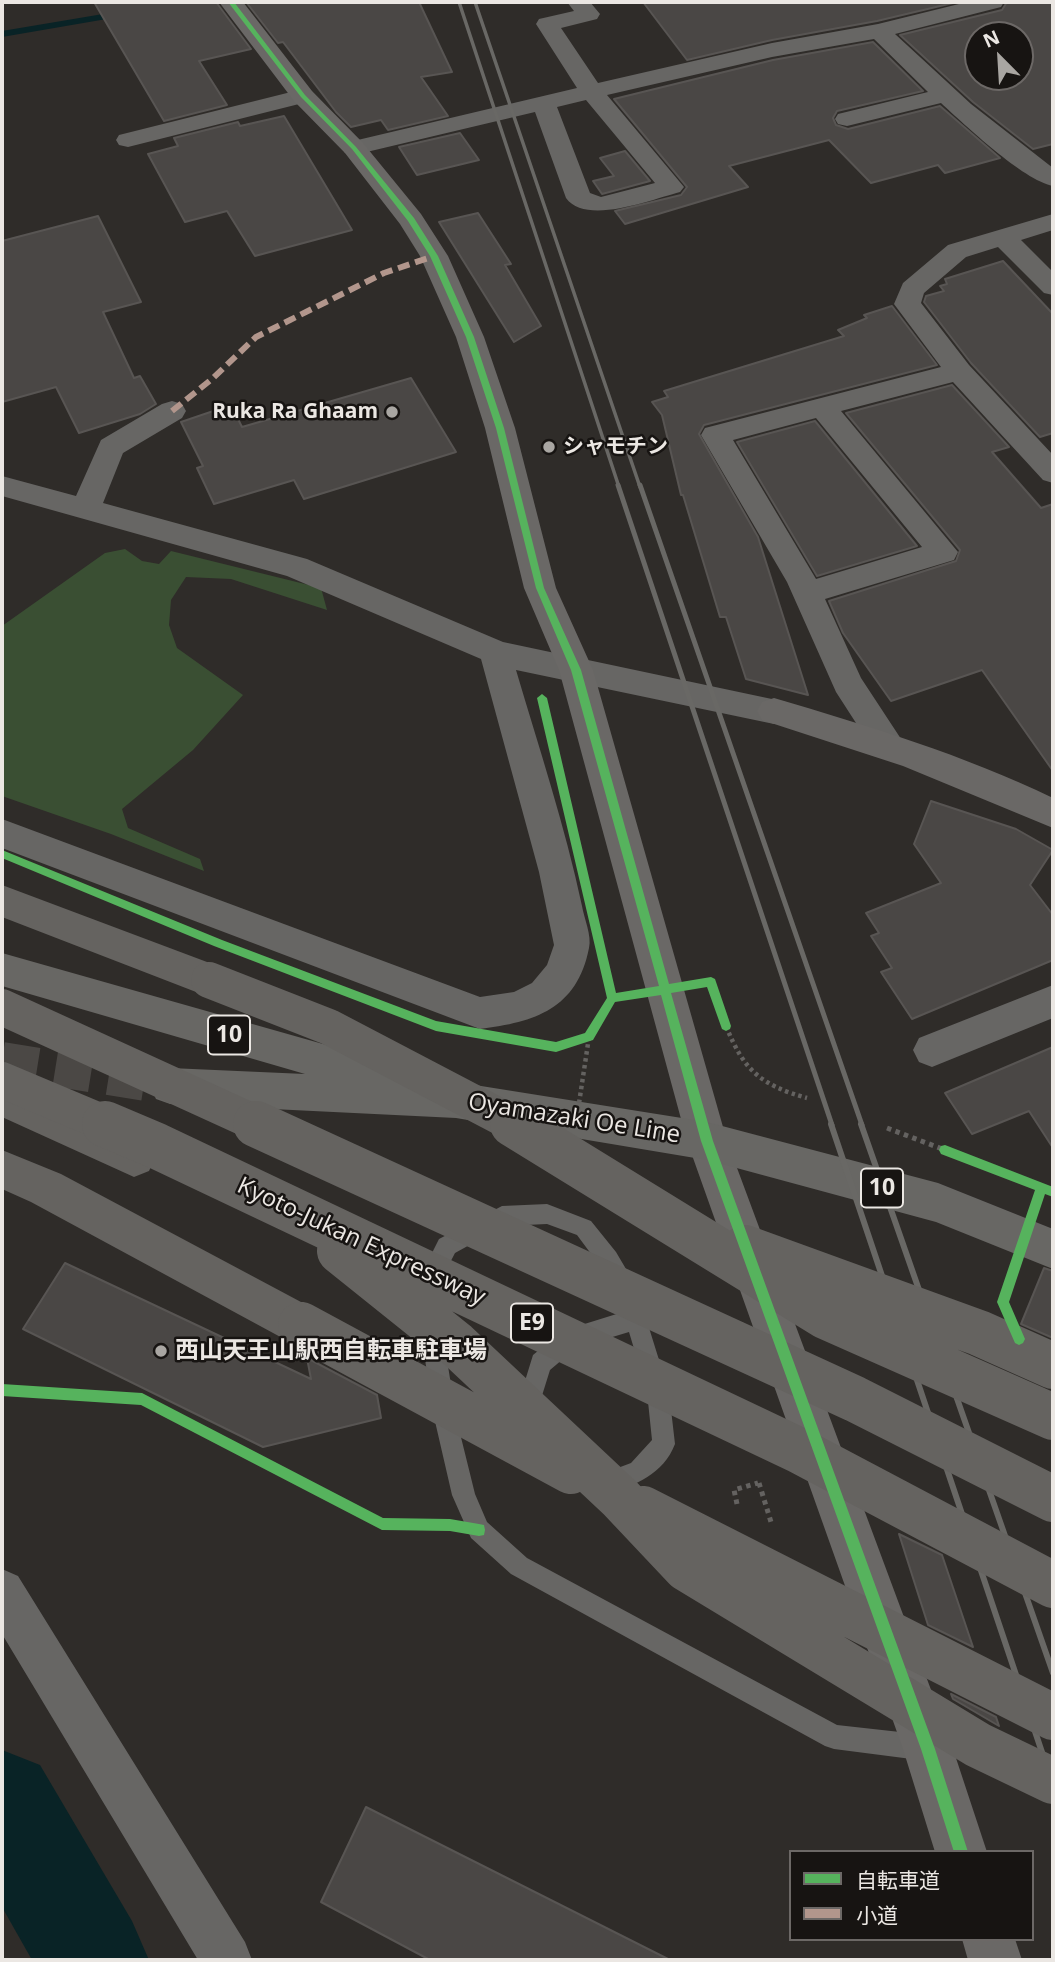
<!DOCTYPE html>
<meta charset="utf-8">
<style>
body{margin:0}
#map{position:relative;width:1055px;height:1962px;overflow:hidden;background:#2f2c29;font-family:"Open Sans","Noto Sans JP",sans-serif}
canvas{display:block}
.frame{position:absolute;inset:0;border:4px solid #ebe7e3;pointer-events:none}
.legend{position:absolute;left:789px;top:1850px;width:245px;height:91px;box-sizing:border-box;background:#171412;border:2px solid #6c6866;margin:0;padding:9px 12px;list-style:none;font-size:21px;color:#ebe7e3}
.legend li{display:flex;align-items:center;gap:14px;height:35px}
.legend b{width:35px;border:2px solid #6c6866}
.north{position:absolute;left:964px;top:21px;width:70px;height:70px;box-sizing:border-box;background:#171412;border:2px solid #6c6866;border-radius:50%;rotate:336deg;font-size:19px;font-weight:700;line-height:28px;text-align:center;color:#ebe7e3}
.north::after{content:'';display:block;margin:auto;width:24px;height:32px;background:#a9a6a2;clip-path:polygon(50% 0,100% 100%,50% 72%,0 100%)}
</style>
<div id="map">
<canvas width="1055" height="1962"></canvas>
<div class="frame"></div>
<ul class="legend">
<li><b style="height:9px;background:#56b35d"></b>自転車道</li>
<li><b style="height:9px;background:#b2968c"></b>小道</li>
</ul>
<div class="north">N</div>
</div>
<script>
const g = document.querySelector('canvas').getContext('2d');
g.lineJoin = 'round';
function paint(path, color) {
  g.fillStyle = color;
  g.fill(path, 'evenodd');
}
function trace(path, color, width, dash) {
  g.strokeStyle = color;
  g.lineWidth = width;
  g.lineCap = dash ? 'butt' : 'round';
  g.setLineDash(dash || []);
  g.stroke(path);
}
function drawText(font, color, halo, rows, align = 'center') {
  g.font = font + ' "Open Sans","Noto Sans JP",sans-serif';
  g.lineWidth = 5;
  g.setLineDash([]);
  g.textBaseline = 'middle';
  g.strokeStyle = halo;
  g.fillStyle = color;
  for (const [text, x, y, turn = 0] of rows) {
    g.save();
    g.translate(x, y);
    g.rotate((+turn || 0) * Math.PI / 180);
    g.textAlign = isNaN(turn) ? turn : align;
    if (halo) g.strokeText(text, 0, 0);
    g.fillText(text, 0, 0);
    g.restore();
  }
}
paint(new Path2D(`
 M125,549l17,12 17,3 12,-13 150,37 6,22 -96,-31 -45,-2 -15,23 -2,25 8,23 66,47 -50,55 -71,59 6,19 72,31 4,12 -93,-37 -109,-38v-170l103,-73z`), '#3a4f33');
paint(new Path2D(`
 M121,11l4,3 -1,2 -122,21v-6z`), '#092326');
paint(new Path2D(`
 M2,1750l38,15 92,156 17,39h-117l-30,-53z`), '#092326');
const building = new Path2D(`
 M94,2h122l35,47 -52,12 28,44 -63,16z
 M246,2h173l33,70 -31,5 27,39 -60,14 -7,-10 -30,7 -15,-15 -53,-70 -5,1z
 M643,2h314l-80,19 -105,19 -85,20z
 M1007,2h46v142l-20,5 -60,-47 -73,-67 102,-25zM978,35h42v42h-42z
 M873,42l50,49 -86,20 -4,7 3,7 12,4 92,-23 60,52 -55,15 -7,-8 -67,18 -42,-43 -100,26 19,21 -123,37 -10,-13 66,-16 6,-8 -73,-88 159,-39z
 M284,116l68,114 -97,26 -28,-45 -42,11 -37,-68 30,-8 -4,-8 64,-16 2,4z
 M460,133l19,27 -62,15 -18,-28z
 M625,151l25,30 -48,13 -9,-13 21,-5 -14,-18z
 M478,213l33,51 -6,1 36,61 -27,16 -75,-120z
 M98,216l43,86 -38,10 31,66 6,-2 16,28 -16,10 -61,19 -23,-46 -54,15v-161z
 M1003,261l50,53v119l-13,4 -69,-74 -47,-61 2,-6 18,-5 -4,-5 7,-2 -2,-5z
 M892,306l45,59 -233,60 -5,9 59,103 50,158 -62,-16 -20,-62h-6l-37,-122h-2l-19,-80 -10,-13 16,-5 -4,-6 180,-55 -6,-6 29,-12 -3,-3z
 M411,378l45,74 -152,47 -10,-19 -80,24 -17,-36 6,-2 -22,-44 50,-17 11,22z
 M952,385l57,62 -17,5 49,56 12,-4v267l-71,-101 -91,31 -48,-68 -14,-32 127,-40 4,-11 -114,-137z
 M815,421l102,125 -100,30 -80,-134z
 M931,801l85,28 37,21 -23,35 23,30v45l-141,59 -31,-47 11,-4 -21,-32 8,-3 -13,-20 75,-30 -27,-39z
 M1053,1047v101l-24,-37 -57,23 -27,-41z
 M65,1263l246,116 -4,-21 70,37 4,23 -118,29 -240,-118z
 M1044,1268l9,3v67l-32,-14z
 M899,1534l43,21 31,92 -45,-22z
 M951,1694l45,23 3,9 -46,-27z
 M366,1807l304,153h-240l-109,-58z`);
paint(building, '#4a4745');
trace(building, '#585553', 2);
trace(new Path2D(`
 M2,1060l157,25`), '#4b4845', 36, [36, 18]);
trace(new Path2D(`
 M726,1026c18,45 35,59 81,72`), '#646260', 4.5, [3.5, 3.5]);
trace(new Path2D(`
 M887,1128l58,22
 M759,1483l12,39
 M737,1504l-3,-14 24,-7`), '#646260', 5, [4.5, 4.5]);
paint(new Path2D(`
 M547,1204l44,17 25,31 20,34 33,106 6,52c-12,31 -39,40 -68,51l-8,-4 -4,-8 4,-8 32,-12 21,-23 -5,-48 -18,-60 -53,16 -26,22 -15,48 -8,3 -8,-3 -3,-8 17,-55 29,-24 61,-19 -5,-15 -18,-31 -23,-31 -30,-11 -43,2 -49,27 -16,31 -8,3 -8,-3 -3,-7 19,-38 63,-33z
 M432,1323l8,3 3,8 13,83 19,77 12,28 40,36 310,167 90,10 9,4 4,9 -4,9 -9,4 -93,-12 -9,-3 -314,-172 -40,-36 -19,-43 -18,-78 -13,-83 3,-8z`), '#676664');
paint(new Path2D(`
 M567,2h23l10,12 -3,5 -36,9 37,55 174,-40 106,-19 89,-22h37l-3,5 -106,27 76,70 82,64v18c-30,-6 -88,-61 -112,-83l-94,23 -9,-2 -3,-5 3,-5 90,-22 -54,-53 -102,18 -165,38 77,92 -4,5c-27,7 -94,34 -114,6l-31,-86 -181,43 -9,-2 -3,-5 3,-5 232,-55 -41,-64 3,-5 35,-8zM586,100l69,83 -54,14 -11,-4 -33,-86z
 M303,89l8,2 4,5 -4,5 -183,46 -9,-2 -3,-5 3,-5z
 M1053,214v16l-32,10 32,32v23l-9,-2 -46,-46 -32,10 -42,36 -3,10 48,62 84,90v28l-10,-3 -90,-98 -112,29 117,141 -4,8 -129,39 36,79 44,67 -5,9 -12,4 -12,-4 -40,-62 -49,-110 -86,-147 4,-7 236,-61 -47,-63 9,-21 45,-38zM816,418l106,129 -106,32 -83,-139z
 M172,401l10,3 4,7 -4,7 -59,35 -20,50 204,56 196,83 283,60 4,9 -4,9 -12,4 -258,-54c23,78 49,156 66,236 2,12 10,30 7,42 -12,61 -54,74 -109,81l-478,-181v-29l478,178 34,-5 18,-9 15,-18 7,-20 -15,-73 -58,-213 -194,-83 -285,-80v-20l74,20 25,-56 61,-36z
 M1053,985v33l-121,49 -13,-5 -6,-12 6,-12z
 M2,1569l16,7 227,366 7,18h-54l-196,-326z`), '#676664');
paint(new Path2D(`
 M219,2h24l69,89 51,52 58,71 27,42 36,81 31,91 41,160 37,82 134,471 226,608 34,103h-52l-32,-103 -216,-608 -128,-471 -35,-82 -39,-160 -29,-91 -36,-81 -20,-32 -55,-71 -51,-52z
 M774,698c95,28 190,57 279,100v30l-150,-62 -141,-46 -5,-9 5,-9z
 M962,1939h53l7,21h-54z`), '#6a6866');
paint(new Path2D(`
 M2,953l388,110 14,5 5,11 47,3 251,40 231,61 115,46v40l-117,-47 -229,-62 -251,-42 -286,-14 -14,-5 -6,-13 6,-13 14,-5 135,6 -303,-88z`), '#686764');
paint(new Path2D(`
 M2,885l221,83 5,12 -5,12 -14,5 -207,-80z
 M4,1081l145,64 6,13 -6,13 -15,6 -132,-60v-35z
 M2,1150l59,24 255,136 7,15 -7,15 -15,6 -15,-6 -255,-138 -29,-13z`), '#656360');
trace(new Path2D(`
 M459,2l160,485
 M475,2l165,485`), '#696865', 3.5);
trace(new Path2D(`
 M618,485l214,640
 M640,485l222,640`), '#696865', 5);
trace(new Path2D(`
 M831,1124l222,661
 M861,1124l192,549`), '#696865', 6);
trace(new Path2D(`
 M578,1110l11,-73`), '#646260', 4.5, [3.5, 3.5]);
trace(new Path2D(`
 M209,980l120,47 187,98
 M2,1007l258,118
 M2,1080l107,45`), '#656360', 36);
trace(new Path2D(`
 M105,1124l52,22 641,304 255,135
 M256,1124l599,275 198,100
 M513,1124l312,192 228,101
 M745,1248l234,85 74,33
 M340,1251l116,93 164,154 66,70 292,177 75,36
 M301,1325l270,146
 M643,1509l410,208`), '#656360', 46);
trace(new Path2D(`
 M172,411l40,-32 44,-42 128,-64 50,-17`), '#b2968c', 6, [12, 6]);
paint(new Path2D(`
 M228,2h6l71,93 51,52 58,71 24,38 36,81 30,91 40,160 37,82 88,314 42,-7 4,2 16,47 -1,3 -4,2 -4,-2 -15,-42 -36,6 42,148 222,608 33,103h-14l-33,-103 -220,-608 -40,-146 -46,7 -22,38 -37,12 -120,-21 -222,-85 -212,-88v-8l220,90 214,81 120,21 29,-9 22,-35 -70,-300 5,-4 5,4 69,295 43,-7 -88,-316 -35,-82 -40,-160 -30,-91 -36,-81 -22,-35 -56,-72 -51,-52z
 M945,1145l108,42v10l-8,-3 -36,108 16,37 -2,4 -4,2 -4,-2 -18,-41 38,-112 -94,-36 -2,-4 2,-4z
 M2,1384l140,9 241,125 67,1 29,5 5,1 1,5 -1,5 -5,1 -29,-5 -68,-1 -241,-125 -139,-9z`), '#56b35d');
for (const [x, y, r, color] of [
 [392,412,7,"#a9a6a2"],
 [549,447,7,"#a9a6a2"],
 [161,1351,7,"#a9a6a2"]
]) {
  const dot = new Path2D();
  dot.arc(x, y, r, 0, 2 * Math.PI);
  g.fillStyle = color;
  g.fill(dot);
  trace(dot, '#171412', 2.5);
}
drawText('bold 21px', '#ebe7e3', '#171412', [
 ["Ruka Ra Ghaam",378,412],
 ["シャモチン",563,447,"left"]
], 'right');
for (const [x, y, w] of [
 [229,1035,42],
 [882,1188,42],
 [532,1323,42]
]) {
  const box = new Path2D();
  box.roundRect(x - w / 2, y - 19.5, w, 39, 5);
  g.fillStyle = '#171412';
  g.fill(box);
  trace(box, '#ebe7e3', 2);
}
drawText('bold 23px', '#ebe7e3', null, [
 ["10",229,1035],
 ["10",882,1188],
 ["E9",532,1323]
]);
drawText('24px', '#ebe7e3', '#171412', [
 ["Oyamazaki Oe Line",574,1119,9],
 ["Kyoto-Jukan Expressway",361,1242,25]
]);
drawText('bold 24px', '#ebe7e3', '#171412', [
 ["西山天王山駅西自転車駐車場",175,1351]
], 'left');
</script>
